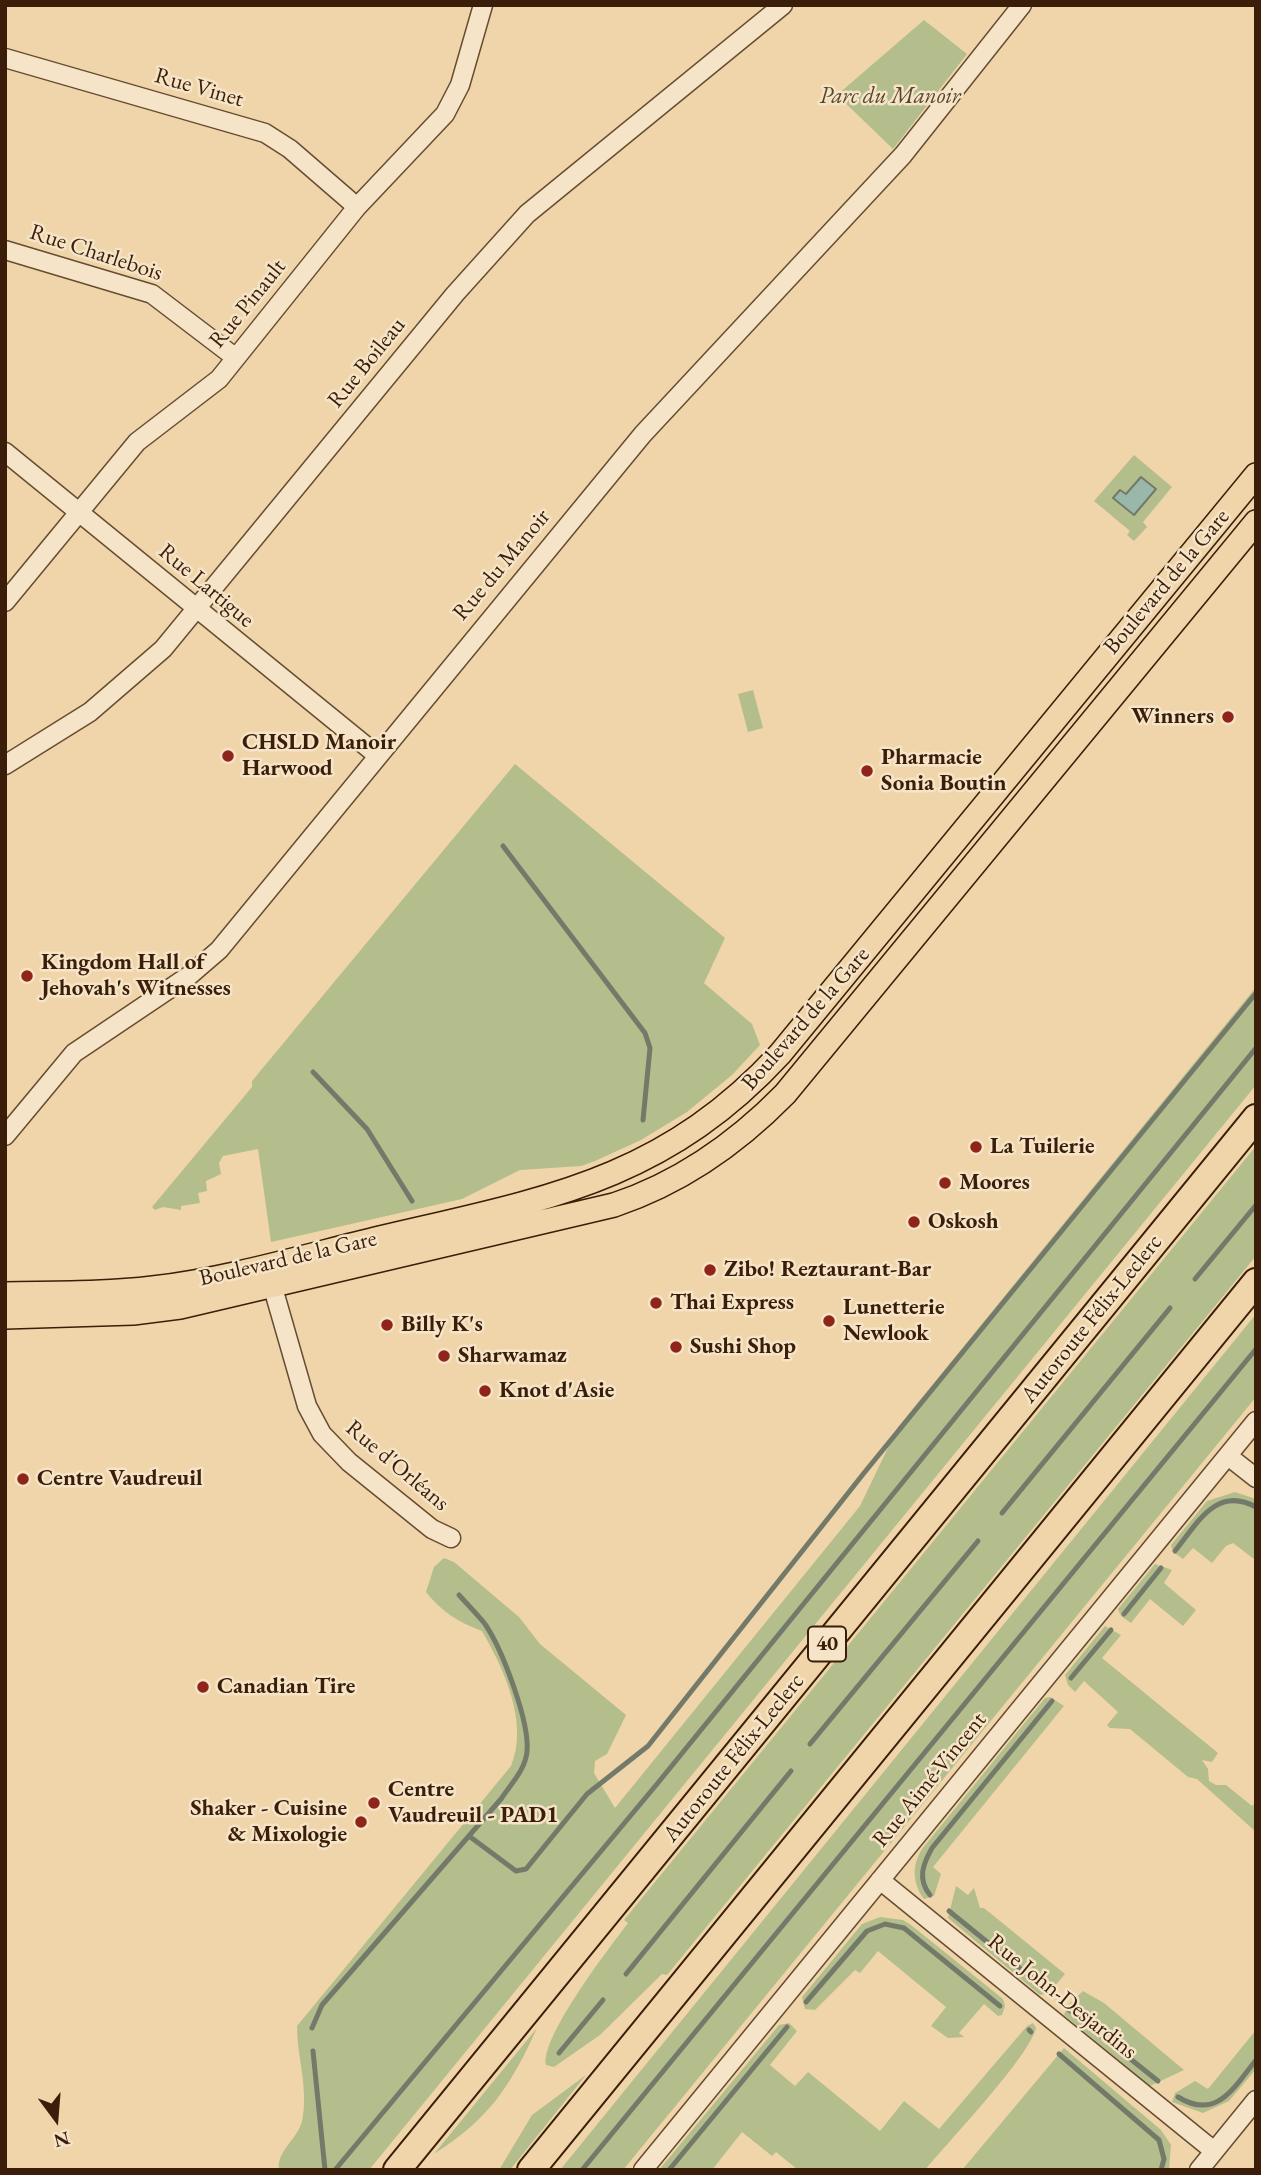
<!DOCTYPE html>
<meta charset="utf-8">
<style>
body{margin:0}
#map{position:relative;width:1261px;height:2175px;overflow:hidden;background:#efd5a9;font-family:"EB Garamond",serif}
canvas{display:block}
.frame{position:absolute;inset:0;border:7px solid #3a1e09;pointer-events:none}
.north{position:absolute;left:21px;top:2084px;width:70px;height:70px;-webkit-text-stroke:5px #f5e4c7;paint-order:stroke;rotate:164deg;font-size:19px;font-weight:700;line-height:28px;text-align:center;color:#3a1e09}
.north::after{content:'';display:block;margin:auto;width:24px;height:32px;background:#3a1e09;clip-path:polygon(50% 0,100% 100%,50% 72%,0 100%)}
</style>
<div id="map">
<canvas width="1261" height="2175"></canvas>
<div class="frame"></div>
<div class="north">N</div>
</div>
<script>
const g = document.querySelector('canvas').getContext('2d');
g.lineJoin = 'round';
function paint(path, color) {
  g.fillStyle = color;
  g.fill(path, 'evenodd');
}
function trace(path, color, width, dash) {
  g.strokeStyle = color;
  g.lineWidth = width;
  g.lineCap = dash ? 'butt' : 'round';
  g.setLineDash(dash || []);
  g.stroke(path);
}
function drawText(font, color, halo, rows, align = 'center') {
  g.font = font + ' "EB Garamond",serif';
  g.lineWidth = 5;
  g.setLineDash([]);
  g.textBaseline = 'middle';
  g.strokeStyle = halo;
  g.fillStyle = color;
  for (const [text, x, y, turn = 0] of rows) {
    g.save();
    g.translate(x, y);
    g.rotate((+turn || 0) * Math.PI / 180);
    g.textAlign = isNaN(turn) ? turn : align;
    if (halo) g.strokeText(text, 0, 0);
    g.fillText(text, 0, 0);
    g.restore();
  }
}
paint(new Path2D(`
 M924,20l43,34 -74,95 -56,-54z
 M1134,455l38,32 -29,35 4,5 -13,14 -7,-6 3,-4 -36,-30z
 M753,690l10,38 -15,4 -10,-38z
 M515,764l210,174 -21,45 48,41 8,21 -28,30 -45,37 -46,28 -46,21 -14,5 -61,4 -58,29 -191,43 -13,-93 -35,7 -4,7 2,11 -15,7 1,10 -9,2 2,10 -19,3v4l-18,-3 -8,3 -3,-3 100,-120v-6z
 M1256,987v98l-887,1085h-90c-3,-19 19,-31 23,-49 7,-31 -5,-64 -5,-95l214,-260c18,-43 -7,-97 -29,-135 -24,-9 -40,-19 -56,-39l8,-25 10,-9 10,4 65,55 21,27 86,71 -19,39 -12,7 -1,12 21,35 245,-302 38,-79z
 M1256,1146v110l-589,719 -5,-1 -62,61 -46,32 -8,-2c-6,-27 63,-117 82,-142l-4,-3z
 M1256,1314v83l-633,773h-63z
 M1235,1492l21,7 -2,60 -21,-16 -7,3 -14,17 -19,-15 -10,11 -10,-7 -2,-7 36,-44z
 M1155,1564l17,6 -8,13 32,27 -13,16 -33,-27 -19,24 -10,-7 -3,-7z
 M1105,1626l16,9 -19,23 116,95 -6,9 -10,-2 6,9 1,12 7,4h10l26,21 4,-4v30l-59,-53 -9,-2 -58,-48 -20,-1 -3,-3 11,-13 -34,-31 -9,11 -7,-7 -3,-10z
 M1050,1697l14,9 -131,161 8,7 -7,22 -10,3c-12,-16 -12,-34 -2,-50l123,-151z
 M956,1886l12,9 6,-7 6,20h4l81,66 -16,19 -9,2 -92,-77z
 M880,1917l23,3 8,5 92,74 2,7 -3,9 -4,1 -14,-12 -25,29 5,4 -16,1 -17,-12 15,-19 -68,-56 -18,22 -5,-3 -40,40 -10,-1 -3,-12 60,-73z
 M1083,1991l21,12 80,67 -34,16 -86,-71 4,-10z
 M789,2023l8,8 -27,34 25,21 13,-14 72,59 24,-30 35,28 88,-103 6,-3 3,5c-7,29 -88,114 -111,142h-127l-22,-18 -4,4 -30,-24 -30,38h-53l120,-145z
 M537,2028c-27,59 -47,90 -103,126z
 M1256,2030v39l-27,32 -26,12 -31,-11 3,-9 20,-12 13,8z
 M1064,2048l97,82 10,15 -2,25h-207z
 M586,2075l-76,95h-11l33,-55z`), '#b4be8c');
const water = new Path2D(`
 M1141,477l15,12 -22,26 -21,-17 7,-8 6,4z`);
paint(water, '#9ab8aa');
trace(water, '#747a6a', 2);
trace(new Path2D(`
 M503,846l142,187 5,15 -7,72
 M313,1072l54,57 45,72
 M1195,1279l61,-74
 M1002,1513l168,-205
 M1175,1551c22,-27 41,-66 81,-44
 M1124,1614l37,-46
 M1071,1678l40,-48
 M810,1744l168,-203
 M469,1836l47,35 10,-2 61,-75 61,-48 216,-273 392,-480
 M930,1895c-13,-16 -7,-31 2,-47l120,-147
 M949,1911l90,73
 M626,1974l165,-203
 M806,2002l61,-71 18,-7 19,4 96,78
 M1068,2009l90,72
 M312,2028l10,-23 179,-206c10,-15 24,-29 26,-47 3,-30 -25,-103 -42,-128 -8,-10 -17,-19 -26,-29
 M1029,2030l2,2
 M313,2051l12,119
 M559,2053l44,-53
 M1059,2054l100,86 5,19 -3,11
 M1178,2097c39,24 56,-10 78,-37
 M335,2170l322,-386 599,-736
 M582,2170l674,-821
 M669,2170l118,-143`), '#747a6a', 5);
const minor = new Path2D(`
 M5,58l260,75 25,16 67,58
 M5,250l147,44 84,64
 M5,452l372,303
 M5,602l132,-160 82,-63 138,-172 88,-93 15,-29 23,-80
 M5,765l85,-53 73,-63 292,-355 72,-80 256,-209
 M5,1136l69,-83 116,-78 29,-25 424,-516 260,-279 119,-150
 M269,1274l38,132 15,28 27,28 83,67 19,9
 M1228,1456l28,22
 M880,1880l334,271
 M643,2170l613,-749
 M1199,2170l57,-70`);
const major = new Path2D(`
 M5,1294c49,-1 99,0 148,-6 77,-9 152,-32 227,-50 161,-38 282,-56 400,-184l476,-579
 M5,1317l128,-4 47,-6 434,-102c66,-22 122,-61 171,-111l471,-572`);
const highway = new Path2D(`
 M397,2170l859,-1052
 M531,2170l725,-888`);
trace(minor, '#674c31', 21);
trace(major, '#3a1e09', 26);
trace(highway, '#3a1e09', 30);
trace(minor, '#f5e4c7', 18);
trace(major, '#efd5a9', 23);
trace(highway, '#efd5a9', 26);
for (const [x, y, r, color] of [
 [1228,717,7,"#8f2418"],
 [228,756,7,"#8f2418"],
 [867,771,7,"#8f2418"],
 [27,976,7,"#8f2418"],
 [976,1147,7,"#8f2418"],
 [945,1183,7,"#8f2418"],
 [914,1222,7,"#8f2418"],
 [710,1270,7,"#8f2418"],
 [656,1303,7,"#8f2418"],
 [829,1321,7,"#8f2418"],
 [387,1325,7,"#8f2418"],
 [676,1347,7,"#8f2418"],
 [444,1356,7,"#8f2418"],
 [485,1391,7,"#8f2418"],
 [23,1479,7,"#8f2418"],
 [203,1687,7,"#8f2418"],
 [374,1803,7,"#8f2418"],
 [361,1822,7,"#8f2418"]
]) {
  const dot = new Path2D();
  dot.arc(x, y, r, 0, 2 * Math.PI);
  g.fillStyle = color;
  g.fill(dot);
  trace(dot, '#f5e4c7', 2.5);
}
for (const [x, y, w] of [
 [827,1644,38]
]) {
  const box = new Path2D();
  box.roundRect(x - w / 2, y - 17.5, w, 35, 5);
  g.fillStyle = '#f5e4c7';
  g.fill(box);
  trace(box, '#3a1e09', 2);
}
drawText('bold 21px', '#3a1e09', null, [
 ["40",827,1644]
]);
drawText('23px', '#3a1e09', '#f5e4c7', [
 ["Rue Vinet",199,88,16],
 ["Rue Charlebois",96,253,18],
 ["Rue Pinault",248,304,-51],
 ["Rue Boileau",367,363,-51],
 ["Rue du Manoir",502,565,-50],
 ["Boulevard de la Gare",1167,582,-50],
 ["Rue Lartigue",206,586,40],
 ["Boulevard de la Gare",806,1019,-49],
 ["Boulevard de la Gare",288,1259,-13],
 ["Autoroute Félix-Leclerc",1092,1319,-51],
 ["Rue d'Orléans",397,1466,40],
 ["Autoroute Félix-Leclerc",734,1758,-51],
 ["Rue Aimé-Vincent",930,1780,-51],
 ["Rue John-Desjardins",1062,1997,39]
]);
drawText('italic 23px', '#58462a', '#f5e4c7', [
 ["Parc du Manoir",890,97]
]);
drawText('bold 23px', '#3a1e09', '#f5e4c7', [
 ["Winners",1214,717,"right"],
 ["CHSLD Manoir",242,743],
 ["Harwood",242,769],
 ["Pharmacie",881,758],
 ["Sonia Boutin",881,784],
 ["Kingdom Hall of",41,963],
 ["Jehovah's Witnesses",41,989],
 ["La Tuilerie",990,1147],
 ["Moores",959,1183],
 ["Oskosh",928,1222],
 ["Zibo! Reztaurant-Bar",724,1270],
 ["Thai Express",670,1303],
 ["Lunetterie",843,1308],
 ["Newlook",843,1334],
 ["Billy K's",401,1325],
 ["Sushi Shop",690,1347],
 ["Sharwamaz",458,1356],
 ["Knot d'Asie",499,1391],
 ["Centre Vaudreuil",37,1479],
 ["Canadian Tire",217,1687],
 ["Centre",388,1790],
 ["Vaudreuil - PAD1",388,1816],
 ["Shaker - Cuisine",347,1809,"right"],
 ["& Mixologie",347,1835,"right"]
], 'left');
</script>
